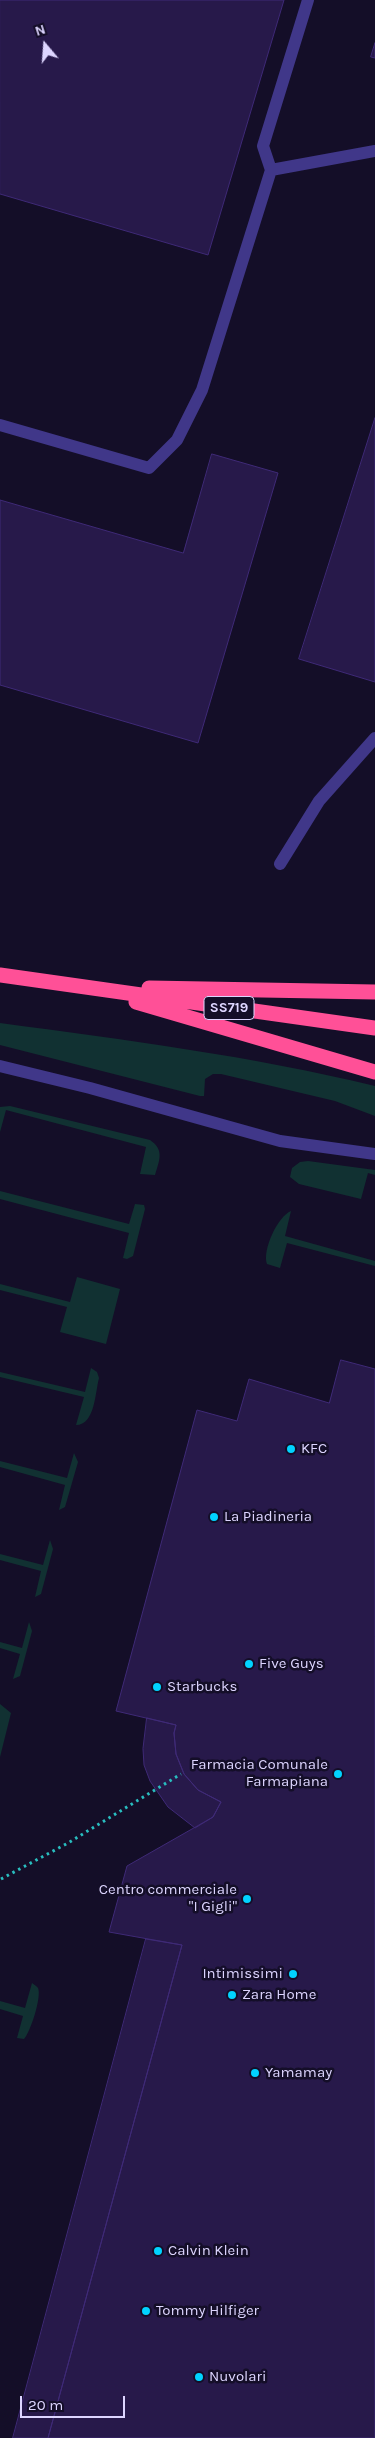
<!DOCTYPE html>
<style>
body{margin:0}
#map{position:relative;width:375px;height:2438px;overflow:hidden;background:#140e28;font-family:Karla,sans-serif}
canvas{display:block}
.north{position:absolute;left:20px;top:20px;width:50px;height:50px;-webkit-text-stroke:4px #140e28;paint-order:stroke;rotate:342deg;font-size:14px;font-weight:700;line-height:20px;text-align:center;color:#ddd5ff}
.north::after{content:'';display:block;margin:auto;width:18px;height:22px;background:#ddd5ff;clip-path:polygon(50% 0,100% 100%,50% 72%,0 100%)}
.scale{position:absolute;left:20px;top:2396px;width:105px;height:22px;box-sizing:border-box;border:2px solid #ddd5ff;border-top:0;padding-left:6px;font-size:15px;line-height:18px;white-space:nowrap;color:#ddd5ff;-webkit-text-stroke:4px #140e28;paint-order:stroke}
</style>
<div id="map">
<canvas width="375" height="2438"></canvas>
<div class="north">N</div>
<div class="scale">20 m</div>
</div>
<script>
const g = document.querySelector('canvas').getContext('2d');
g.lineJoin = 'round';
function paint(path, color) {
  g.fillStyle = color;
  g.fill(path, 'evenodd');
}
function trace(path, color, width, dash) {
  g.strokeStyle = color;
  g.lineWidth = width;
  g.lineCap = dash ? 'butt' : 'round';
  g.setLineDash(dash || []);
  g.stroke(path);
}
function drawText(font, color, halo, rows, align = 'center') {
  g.font = font + ' Karla,sans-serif';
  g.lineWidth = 5;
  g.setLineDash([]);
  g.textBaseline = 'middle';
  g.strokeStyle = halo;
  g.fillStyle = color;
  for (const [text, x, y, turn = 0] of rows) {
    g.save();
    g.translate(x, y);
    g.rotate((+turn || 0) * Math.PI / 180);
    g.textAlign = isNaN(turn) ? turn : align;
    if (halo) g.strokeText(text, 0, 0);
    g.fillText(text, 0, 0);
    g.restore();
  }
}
paint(new Path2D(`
 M0,1023c126,17 252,33 375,63v30l-40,-15 -114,-27h-8l-8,5 -1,17h-4l-200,-51z
 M10,1106l140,34c15,10 9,21 5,35l-15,-1 6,-27 -140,-37 -6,22v-25z
 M308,1161l67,9v5l-7,-2 -7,26 -62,-15 -9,-7 2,-9 8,-6z
 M0,1191l129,33 6,-20 9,1 1,4 -12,47 -6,3 -4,-1 6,-25 -129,-34z
 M291,1211l-6,25 90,25v5l-88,-23 -7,25 -13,-4c-5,-14 11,-48 24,-53z
 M77,1277l43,12 -14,55 -46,-12 7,-25 -67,-17v-6l70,18z
 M91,1368l6,4 2,6c-4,15 -4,47 -23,47l8,-28 -84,-20v-5l85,20z
 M74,1453l4,9 -13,45 -6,3 6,-25 -65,-18v-6l67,17z
 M50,1540l3,9 -12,45 -6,3 6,-26 -41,-11v-6l43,11z
 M29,1622l3,9 -12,45 -7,3 7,-25 -20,-6v-6l22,6z
 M0,1704l11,9 -11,44z
 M32,1983c2,2 5,3 6,5 4,9 -8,45 -14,51l-7,-1 6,-22 -23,-7v-8l25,7z`), '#113132');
const building = new Path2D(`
 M0,0h284l-76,255 -208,-61z
 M375,43v15l-4,-1z
 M375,418v264l-76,-23z
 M212,454l66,19 -80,270 -198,-58v-185l183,53z
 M341,1360l34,9v1069h-327l134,-493 -73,-13 18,-66 86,-49 8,-15 -23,-12 -14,-16 -8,-20 -2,-21 2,-8 -60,-14 81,-301 40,11 12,-42 80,24z
 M147,1718l29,7 -2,8 2,21 8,20 14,16 23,12 -8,15 -18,11 -27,-21 -18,-26 -6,-16 -1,-16z
 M146,1939l36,6 -134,493h-35z`);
paint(building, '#27194a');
trace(building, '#3f2a77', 1);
trace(new Path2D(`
 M1,1879l67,-36 113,-69`), '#29bdbf', 3, [2.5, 4]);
trace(new Path2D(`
 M271,170l-8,-24 45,-146
 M0,425l149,43 28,-28 25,-50 69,-220 104,-19
 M280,864l39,-63 56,-63`), '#403789', 12);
trace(new Path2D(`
 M0,1066l90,22 190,53 95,13`), '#403789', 12);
trace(new Path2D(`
 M0,975l375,53
 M149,988l226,4
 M136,1002l239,70`), '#ff5097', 15);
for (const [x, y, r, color] of [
 [291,1449,5,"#01d3ff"],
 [214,1517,5,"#01d3ff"],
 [249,1664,5,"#01d3ff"],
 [157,1687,5,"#01d3ff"],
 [338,1774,5,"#01d3ff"],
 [247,1899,5,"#01d3ff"],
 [293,1974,5,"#01d3ff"],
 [232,1995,5,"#01d3ff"],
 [255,2073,5,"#01d3ff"],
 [158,2251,5,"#01d3ff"],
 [146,2311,5,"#01d3ff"],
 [199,2377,5,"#01d3ff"]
]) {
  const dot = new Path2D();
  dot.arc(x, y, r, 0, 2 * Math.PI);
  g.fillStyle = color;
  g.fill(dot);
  trace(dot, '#140e28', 2);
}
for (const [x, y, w] of [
 [229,1008,50]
]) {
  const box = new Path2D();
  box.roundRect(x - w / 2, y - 11.5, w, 23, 4);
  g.fillStyle = '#140e28';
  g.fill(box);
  trace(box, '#ddd5ff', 1);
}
drawText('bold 14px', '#ddd5ff', null, [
 ["SS719",229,1008]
]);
drawText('15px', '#ddd5ff', '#140e28', [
 ["KFC",301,1449],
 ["La Piadineria",224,1517],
 ["Five Guys",259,1664],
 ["Starbucks",167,1687],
 ["Farmacia Comunale",328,1765,"right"],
 ["Farmapiana",328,1782,"right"],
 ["Centro commerciale",237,1890,"right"],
 ["\"I Gigli\"",237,1907,"right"],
 ["Intimissimi",283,1974,"right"],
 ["Zara Home",242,1995],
 ["Yamamay",265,2073],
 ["Calvin Klein",168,2251],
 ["Tommy Hilfiger",156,2311],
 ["Nuvolari",209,2377]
], 'left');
</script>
